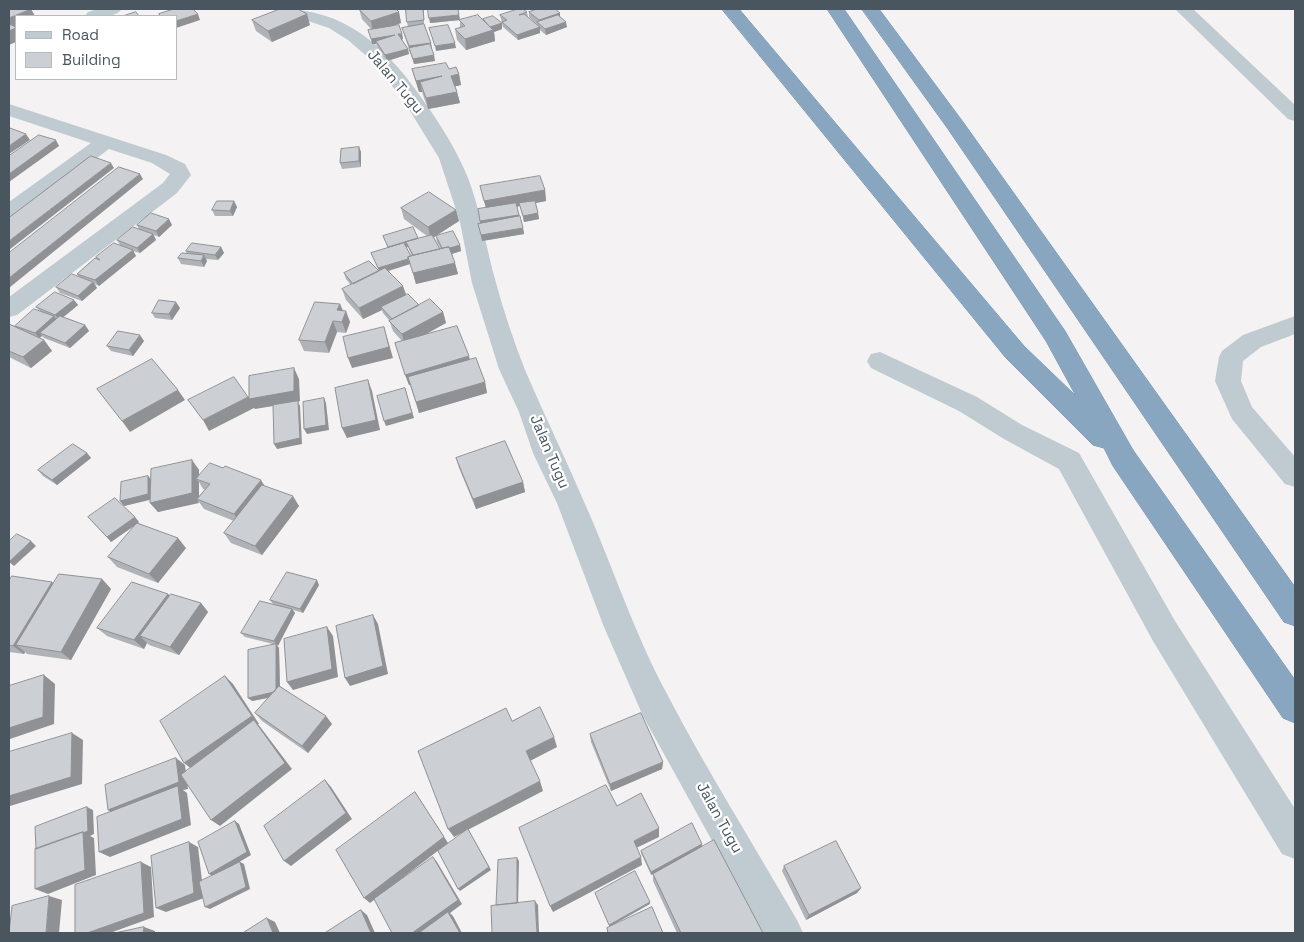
<!DOCTYPE html>
<style>
body{margin:0}
#map{position:relative;width:1304px;height:942px;overflow:hidden;background:#f4f2f2;font-family:"Space Grotesk",sans-serif}
canvas{display:block}
.frame{position:absolute;inset:0;border:10px solid #495660;pointer-events:none}
.legend{position:absolute;left:15px;top:15px;width:162px;height:65px;box-sizing:border-box;background:#fff;border:1px solid #b6bbbf;margin:0;padding:6px 9px;list-style:none;font-size:15px;color:#495660}
.legend li{display:flex;align-items:center;gap:10px;height:25px}
.legend b{width:25px;border:1px solid #b6bbbf}
</style>
<div id="map">
<canvas width="1304" height="942"></canvas>
<div class="frame"></div>
<ul class="legend">
<li><b style="height:6px;background:#bfcad1"></b>Road</li>
<li><b style="height:14px;background:#cccfd4"></b>Building</li>
</ul>
</div>
<script>
const g = document.querySelector('canvas').getContext('2d');
g.lineJoin = 'round';
function trace(path, color, width, dash) {
  g.strokeStyle = color;
  g.lineWidth = width;
  g.lineCap = dash ? 'butt' : 'round';
  g.setLineDash(dash || []);
  g.stroke(path);
}
function paint(path, color) {
  g.fillStyle = color;
  g.fill(path, 'evenodd');
}
function drawText(font, color, halo, rows, align = 'center') {
  g.font = font + ' "Space Grotesk",sans-serif';
  g.lineWidth = 4.5;
  g.setLineDash([]);
  g.textBaseline = 'middle';
  g.strokeStyle = halo;
  g.fillStyle = color;
  for (const [text, x, y, turn = 0] of rows) {
    g.save();
    g.translate(x, y);
    g.rotate((+turn || 0) * Math.PI / 180);
    g.textAlign = isNaN(turn) ? turn : align;
    if (halo) g.strokeText(text, 0, 0);
    g.fillText(text, 0, 0);
    g.restore();
  }
}
const highway = new Path2D(`
 M722,9h17l285,337 52,50 -30,-55 -219,-332h17l221,322 68,119 162,230v43l-12,-5 -170,-252 -9,-18 -11,-3 -87,-87z
 M862,9h17l84,113 332,465v39l-11,-4 -336,-493z`);
trace(highway, '#7491ad', 1);
paint(new Path2D(`
 M98,9h24c-8,10 -26,8 -37,7l3,-4z
 M282,9c61,0 102,36 136,84 19,26 38,55 50,85 13,34 18,70 28,105 8,29 18,59 29,87 19,45 41,89 60,134 28,63 49,129 82,190 40,77 87,151 130,226l6,13h-40l-120,-217 -39,-89 -47,-124 -24,-50 -14,-41 -20,-43 -27,-86 -12,-61 -21,-64 -37,-60 -32,-39 -22,-19 -19,-12 -45,-15z
 M1175,9h18l102,96v16l-7,-2z
 M9,104l157,51 19,9 6,11 -14,18 -160,122 -8,2v-20l154,-114 7,-9 -18,-11 -43,-14 -92,68 -8,2v-17l82,-59 -82,-27z
 M1295,316v18l-34,13 -18,14 -2,20 11,26 43,50v30l-10,-3 -53,-65 -17,-38 4,-24 3,-6 21,-16z
 M880,352l97,45 45,28 57,28 96,168 120,188v50l-13,-5 -129,-213 -94,-172 -55,-30 -45,-28 -88,-43 -4,-7 4,-7z`), '#bfcad1');
paint(highway, '#89a6c1');
paint(new Path2D(`
 M359,9l40,3 2,11 -9,3 10,8 1,5 -1,1 6,9 1,5 -22,7 -10,-15 -1,-2h-4l-1,-15 -9,-10z
 M406,9h18v17l11,35 -21,3 -12,-36 6,-1 -1,-5z
 M458,9l2,11 23,-1 19,10 -8,3 1,9 -29,9 -9,-10 -2,-11 5,-1v-8l-30,3z
 M527,12l1,5 9,8v-1l-8,-7v-5l31,1v4l7,10 -21,8 -6,-5v3l-22,7 -15,-13 -3,-12z
 M252,20l58,5 -38,17 -16,-11z
 M412,69h37l10,5 2,11 -6,1 2,6 3,11 -32,6 -6,-17h-3l-4,-12z
 M359,147l2,5v15l-19,2 -2,-6z
 M480,186l65,4 1,11 -11,2 4,16 -15,3 -4,-16 -3,1 6,21 1,6 -42,7 -4,-17 3,-1 -3,-14 8,-1z
 M234,201l3,6 -4,9h-18l-3,-6z
 M401,208l55,2 3,11 -25,16 6,12h1l-4,-7 -1,-6 24,9 1,6 -9,3 6,20 -42,10 -6,-20 -21,7 17,24 13,10 24,7 3,11 -21,12 45,25 15,22 2,11 -68,20 -9,-28h-1l-14,-42 7,-2 -9,-10 -4,-11 -6,-7 -1,-3 -19,9 -17,-19 -4,-11 9,-4 -5,-6 -2,-6 35,-3 -8,-17 17,-5 -5,-12 36,3 8,-3 -23,-17zM406,247h2l4,9h-1z
 M137,225h35l-13,12 -5,-2 2,5 -16,13 -7,-2 3,5 -37,30 -4,-2 2,4 -15,13 -22,-8 -4,-6 23,-10 -2,-3 20,-15 -1,-2 24,-12 -3,-5 22,-11z
 M221,247l3,6 -6,7 -12,-1 1,2 -3,6 -23,-3 -3,-6 9,-4 -1,-3z
 M74,300l4,5 -15,12 22,8 4,6 -19,17 -26,-10 -2,-2 -2,2 4,2 8,11 -21,17 -22,-11v-33l7,3 -1,-1 25,-15 -4,-4z
 M340,304l3,6 7,12 -4,11 -9,-1 -8,21 -25,-2 -5,-11z
 M180,308l-8,12 -17,-2 -3,-5z
 M144,341l-11,15 -22,-5 -4,-5z
 M87,453l4,5 -34,27 -14,-9 -5,-6z
 M456,458l67,24 2,10 -49,17 -17,-41z
 M192,460l7,10v6l66,10 34,20 -37,49 -31,-12 -7,-10 10,-12 -30,-12 -5,-7 -41,10 -8,-9v-3l-26,6 -4,-5 28,-25 3,3zM199,482l4,7h2l-6,7z
 M88,517l51,5 -1,1 48,25 -28,35 -41,-16 -9,-10 28,-32 -25,17z
 M102,579l9,10 -40,71 -44,-6 -2,-2 -1,2 -15,-2v-71l43,1 2,2z
 M319,585l-16,28 -10,-3 2,3 -18,33 2,2 1,38 52,38 -24,29 -46,-32 -7,-8 14,-15 -17,3 21,-57 -28,-7 -4,-4 32,-29 -3,-4z
 M168,594l2,2 31,7 7,9 -29,43 -30,-10 -2,-2 -3,6 -37,-13 -10,-8z
 M590,734l73,28 -1,7 -51,22 -20,-49z
 M702,844v3l61,86h-86l-24,-52v-7l-2,1 -10,-22v-2z
 M784,866l77,22 -4,5 -51,27 -24,-49z`), '#afb2b6');
paint(new Path2D(`
 M31,9l4,7h-19v26l-7,3v-14l4,-2 -4,-7v-4z
 M399,12l2,11 -28,9 -2,-11z
 M560,13v5l-21,6v-4z
 M198,14l2,6 -24,8v-7z
 M307,14l3,11 -38,17 -4,-11z
 M459,15l1,5 -30,3 -1,-5z
 M566,22l1,5 -21,8 -1,-6z
 M502,23v6l-8,3 1,9 -29,9 -1,-11 25,-12z
 M540,27v6l-22,7 -1,-5z
 M398,34h4l1,5 -4,1z
 M395,35l-19,6v3h-4l-1,-5z
 M431,43l1,5 -22,4 -1,-6z
 M455,43l1,5 -20,3 -1,-5z
 M408,49l1,5 -22,7 -2,-6z
 M434,55l1,6 -21,3 -1,-5z
 M459,74l2,11 -8,2 -2,-11z
 M442,76l-22,6 2,10h-3l-3,-11z
 M457,92l3,11 -32,6 -2,-11z
 M26,134l4,6 -21,14v-8z
 M56,140l3,6 -50,36v-8z
 M359,147l2,5v15l-2,-6z
 M111,163l3,5 -105,82v-9z
 M140,174l3,5 -134,109v-10z
 M545,190l1,11 -26,5 -1,-3 1,3 -33,6 -3,-11z
 M234,201l3,6 -4,9 -3,-5z
 M456,210l3,11 -28,18 -3,-12z
 M538,213l1,6 -15,3 -1,-6z
 M519,215l1,6 -39,6 -1,-6z
 M169,219l3,6 -13,12 -3,-6z
 M523,228l1,6 -42,7 -1,-6z
 M153,234l3,6 -16,13 -3,-5z
 M418,238l2,5 -14,-1 2,5 -18,5 -2,-5z
 M460,245l1,6 -16,5 -2,-6z
 M221,247l3,6 -6,7 -3,-5z
 M133,250l3,6 -37,30 -4,-6z
 M204,255l3,6 -3,6 -3,-6z
 M408,259l2,5 -30,9 -2,-5z
 M455,263l3,11 -42,10 -3,-11z
 M93,282l4,6 -15,13 -4,-5z
 M403,286l4,11 -26,10 1,3 -19,9 -4,-11z
 M74,300l4,5 -18,15 -5,-5z
 M176,302l4,6 -8,12 -3,-6z
 M340,304l4,11 -7,-5z
 M346,311l4,11 -4,11 -4,-11z
 M443,312l3,11 -41,22 -3,-11z
 M54,316l4,6 -18,11 2,3 -3,2 -4,-5z
 M333,321l4,11 -8,21 -4,-11z
 M85,325l4,6 -19,17 -5,-5z
 M384,327l9,31 -41,10 -4,-10z
 M140,335l4,6 -11,15 -4,-6z
 M44,340l8,11 -21,17 -8,-11z
 M469,356l3,11 -63,18 -4,-10z
 M294,368l5,11 1,22 -2,1 2,4 2,38 -25,5 -3,-5 24,-42 -43,7 -1,-1 -45,23 -6,-11 45,-23z
 M368,380l4,11 8,39 -33,8 -5,-10z
 M485,382l2,11 -68,20 -3,-11z
 M405,388l9,30 -28,8 -2,-5z
 M178,390l7,10 -55,32 -8,-11z
 M324,398l2,5 3,27 -22,4 -3,-5z
 M87,453l4,5 -34,27 -5,-5z
 M192,460l7,10v10l-3,-1 3,3v18l-2,-1 2,4 -41,9 -8,-9z
 M148,476l4,5v18l-28,7 -4,-5z
 M261,480l6,10 -27,34 -6,-10z
 M523,482l2,10 -49,17 -3,-10z
 M293,496l6,10 -37,49 -7,-9z
 M135,517l4,5 -28,20 -4,-5z
 M178,538l8,10 -28,35 -9,-9z
 M31,541l5,5 -22,20 -5,-4z
 M102,579l9,10 -40,71 -10,-8z
 M317,580l2,5 -16,28 -3,-4z
 M52,582l10,9 -46,54 9,7 -1,2 -11,-8z
 M168,594l8,9 -36,33 7,7 -3,6 -10,-9z
 M201,603l7,9 -29,43 -9,-8z
 M292,609l3,4 -17,33 -4,-5z
 M373,615l5,9 10,50 -38,12 -5,-8z
 M327,627l6,9 5,41 -45,13 -6,-8z
 M276,644l3,4 1,47 -28,6 -4,-3z
 M44,675l11,9 -1,40 -44,15 -1,-1v-10z
 M225,676l8,8 26,40h-1l34,45 -72,57 -9,-6 -18,-50 -9,-7z
 M326,716l6,8 -24,29 -6,-7z
 M72,733l11,7 -1,44 -72,22h-1v-10z
 M554,737l3,10 -27,14 -4,-10z
 M176,758l9,7 3,24 -5,1 4,3 4,32 -81,32 -11,-5 19,-35 -10,-7z
 M663,762l-1,7 -51,22 -1,-7z
 M325,780l6,7 21,32 -61,47 -7,-5z
 M540,781l3,10 -89,46 -6,-8z
 M415,792l33,51 -78,60 -6,-5z
 M87,807l6,3 1,24 -4,2 4,2 2,37 -48,19 -13,-5z
 M235,821l4,3 12,31 -37,22 -5,-3z
 M659,828v9l-25,12v-8z
 M468,829l23,41 -31,21 -2,-2z
 M189,842l9,5 6,51 -38,14 -10,-4z
 M702,844v3l-51,28v-3z
 M433,857l4,5 25,42 -12,9 3,3 9,17h-50z
 M641,857l1,8 -89,47 -3,-6z
 M517,858l2,3 -1,46 -2,-3z
 M141,862l10,5 3,50 -44,16h-23z
 M240,862l4,2 6,25 -40,20 -5,-2z
 M861,888l-4,5 -51,27 3,-5z
 M49,896l13,4 -3,33h-13z
 M535,901l3,4 1,28h-2z
 M650,902v2l-41,23v-2z
 M361,910l6,5 8,18h-4z
 M267,918l8,4 5,11h-7z
 M144,927l11,4v2h-12z`), '#8f9194');
const building = new Path2D(`
 M9,9h22l-22,9z
 M174,9h19l5,5 -22,7v-5h-15l-2,-2z
 M280,9h18l9,5 -39,17 -16,-11z
 M359,9h37l3,3 -28,9z
 M406,9h17l1,11 -17,2z
 M428,9h30l1,6 -30,3z
 M518,9h5l4,3 -8,3 5,-1 16,13 -23,8 -15,-13 5,-2 -7,-5z
 M538,9h17l5,4 -21,7 -10,-8z
 M136,12l3,4h-16z
 M478,15l15,15 -28,9 -10,-10 10,-3 -6,-6z
 M558,15l8,7 -21,7 -8,-7z
 M493,16l9,7 -12,4 -7,-8z
 M9,24l7,3v1l-7,3z
 M424,24l7,19 -22,3 -7,-18z
 M399,25l3,9h-4l10,15 -23,6 -9,-14 19,-6 -24,4 -3,-9z
 M448,25l7,18 -20,3 -6,-18z
 M430,44l4,11 -21,4 -4,-11z
 M446,63l3,6 7,-2 3,7 -8,2 6,16 -31,6 -6,-16 22,-6 -26,5 -4,-12z
 M10,128l16,6 -17,12v-17z
 M39,135l17,5 -47,34v-18z
 M359,147v14l-19,2 1,-14z
 M91,156l20,7 -102,78v-23z
 M119,167l21,7 -131,104v-25z
 M540,176l5,14 -61,11 -4,-15z
 M429,192l27,18 -28,17 -27,-19z
 M217,201h17l-4,10 -18,-1z
 M535,201l3,12 -15,3 -4,-13z
 M516,203l3,12 -39,6 -2,-12z
 M151,213l18,6 -13,12 -19,-6z
 M520,216l3,12 -42,7 -3,-11z
 M133,227l20,7 -16,14 -20,-8z
 M413,227l5,11 -30,9 -5,-11z
 M453,231l7,14 -10,3 -1,-1 -7,1 -6,-12z
 M432,235l8,14 -27,6 -7,-13z
 M114,243l19,7 -38,30 -18,-6 18,-16 5,2 -4,-3z
 M192,243l29,4 -6,8 -29,-4z
 M404,243l7,13 -3,1v2l-30,9 -7,-15z
 M449,247l6,16 -42,10 -5,-16z
 M182,253l22,2 -3,6 -23,-3z
 M369,261l10,10 -26,13 -9,-11z
 M385,268l18,18 -44,22 -17,-19z
 M72,274l21,8 -15,14 -22,-9z
 M55,292l19,8 -19,15 -19,-8z
 M408,294l11,11 -27,14 -11,-12z
 M430,299l13,13 -41,22 -13,-13z
 M159,300l17,2 -7,12 -17,-1z
 M315,302l25,2 -3,6 9,1 -4,11 -9,-1 -8,21 -26,-2z
 M34,309l20,7 -19,17 -20,-7z
 M60,316l25,9 -20,18 -25,-10z
 M9,324l35,16 -21,17 -14,-6z
 M457,326l12,30 -64,19 -10,-32z
 M384,327l5,20 -41,11 -5,-21z
 M118,331l22,4 -11,15 -22,-4z
 M476,358l9,24 -69,20 -8,-25z
 M152,359l26,31 -56,31 -25,-32z
 M294,368v23l-45,8v-23z
 M234,377l14,20 -45,23 -15,-20z
 M368,380l8,40 -34,8 -7,-40z
 M405,388l7,25 -28,8 -7,-25z
 M324,398l2,27 -22,4 -1,-27z
 M298,401l2,37 -26,6 -1,-39z
 M505,441l18,41 -50,17 -17,-41z
 M73,444l14,9 -35,27 -14,-10z
 M192,460v33l-42,10 1,-34z
 M210,463l13,5 2,-2 36,14 -27,34 -37,-15 13,-15 -14,-5z
 M148,476v18l-28,7 1,-19z
 M262,485l31,11 -38,50 -31,-13z
 M115,498l20,19 -28,20 -19,-20z
 M137,523l41,15 -29,36 -41,-17z
 M17,534l14,7 -22,21v-21z
 M287,572l30,8 -17,29 -30,-9z
 M59,574l43,5 -41,73 -45,-7z
 M12,576l40,6 -39,64 -4,-1v-64z
 M132,582l36,12 -34,46 -37,-12z
 M171,594l30,9 -31,44 -30,-11z
 M260,601l32,8 -18,32 -33,-8z
 M373,615l10,51 -38,12 -9,-52z
 M327,627l5,42 -45,13 -3,-43z
 M276,644v45l-2,3 -26,6v-48z
 M44,675l-1,42 -34,11v-42z
 M225,676l27,40 -68,47 -24,-42z
 M279,686l47,30 -24,30 -47,-33z
 M540,707l14,30 -28,14 14,30 -92,48 -30,-78 88,-43 6,13z
 M641,713l22,49 -53,22 -20,-50z
 M254,720l31,43 -74,57 -30,-45z
 M72,733l-1,44 -62,19v-44z
 M176,758l3,24 -71,28 -3,-25z
 M325,780l21,33 -62,48 -20,-35z
 M606,785l11,21 24,-13 18,35 -25,13 7,16 -91,49 -31,-78z
 M178,786l4,33 -83,33 -2,-35z
 M415,792l29,45 -80,61 -28,-48z
 M87,807l1,24 -5,2v-1l-47,17 -1,-22z
 M235,821l12,31 -38,22 -11,-32z
 M692,823l10,21 -51,28 -10,-21z
 M468,829l21,38 -31,22 -20,-38z
 M83,832l2,38 -50,19v-40z
 M714,840l49,93h-82l-28,-59z
 M836,841l25,47 -52,27 -25,-49z
 M189,842l5,51 -38,15 -5,-52z
 M433,857l25,43 -46,33h-20l-18,-34z
 M517,858v45l-21,2 2,-45z
 M141,862l3,51 -57,20h-12v-48z
 M240,862l6,25 -41,20 -6,-25z
 M635,871l15,31 -41,23 -14,-32z
 M49,896l-3,37h-37l3,-27z
 M535,901l2,32h-45l-1,-27z
 M652,907l11,26h-55l-1,-5z
 M361,910l10,23h-46z
 M448,912l12,21h-41z
 M267,918l6,15h-30z
 M144,927l-1,6h-28z`);
paint(building, '#cccfd4');
trace(building, '#8f9194', 1);
drawText('15px', '#495660', '#fff', [
 ["Jalan Tugu",395,82,50],
 ["Jalan Tugu",549,452,67],
 ["Jalan Tugu",719,818,61]
]);
</script>
